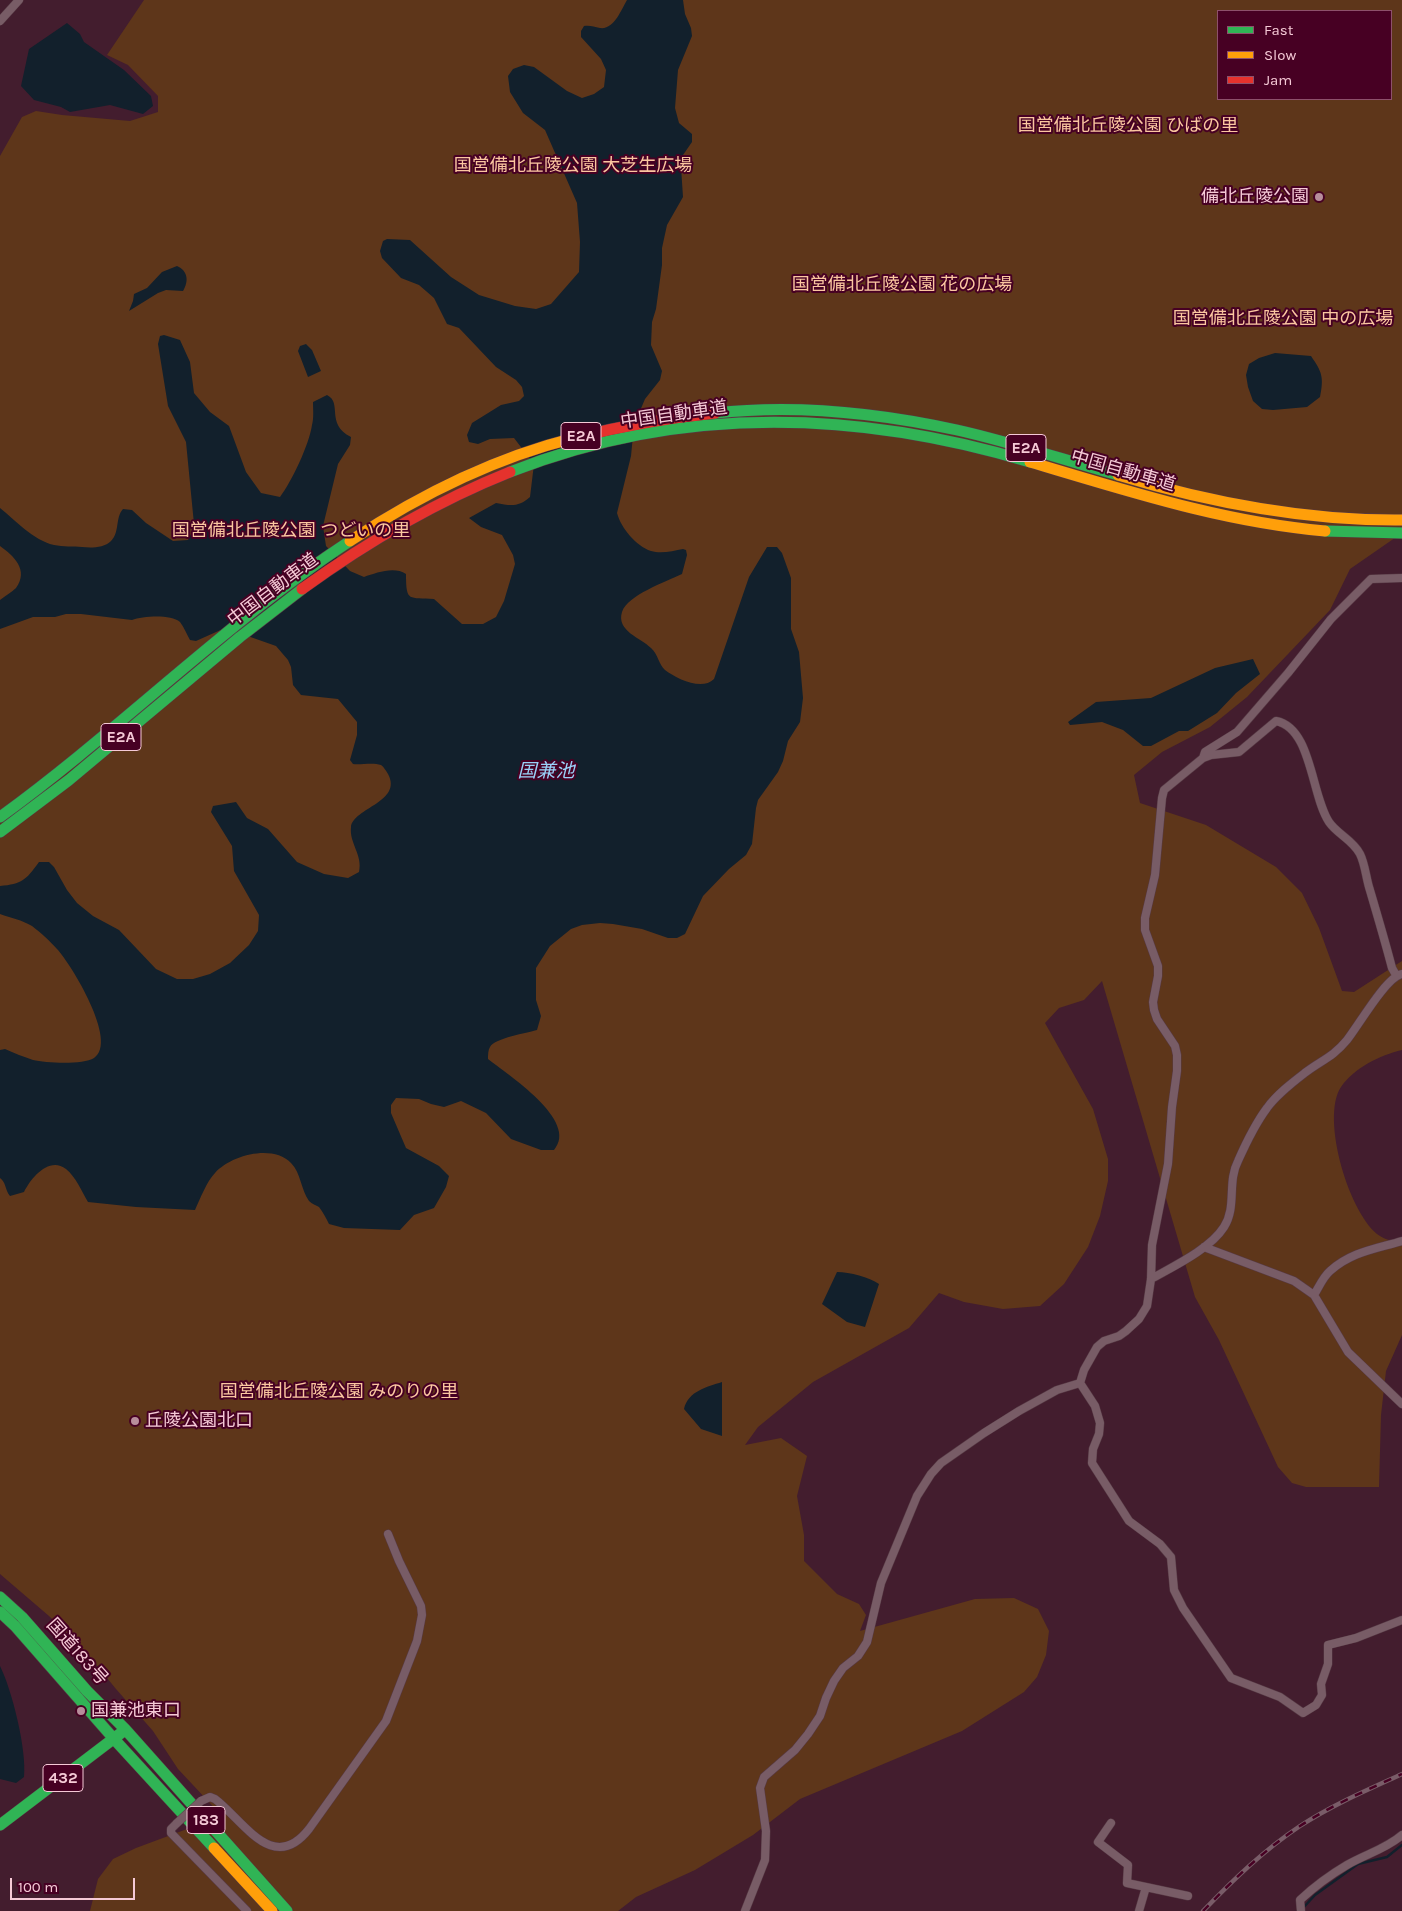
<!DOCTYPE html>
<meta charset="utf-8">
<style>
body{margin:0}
#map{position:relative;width:1402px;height:1911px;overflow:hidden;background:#431d2e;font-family:Karla,sans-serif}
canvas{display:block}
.legend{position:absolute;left:1217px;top:10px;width:175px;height:90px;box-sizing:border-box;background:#470023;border:1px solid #8d506b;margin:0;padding:6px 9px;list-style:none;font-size:15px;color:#f5c9d6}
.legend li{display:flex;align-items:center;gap:10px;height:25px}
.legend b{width:25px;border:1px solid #8d506b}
.scale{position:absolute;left:10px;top:1878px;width:125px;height:22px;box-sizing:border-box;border:2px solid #f5c9d6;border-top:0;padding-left:6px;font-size:15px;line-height:18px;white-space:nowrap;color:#f5c9d6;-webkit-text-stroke:4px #470023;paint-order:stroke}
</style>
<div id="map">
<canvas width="1402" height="1911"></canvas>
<ul class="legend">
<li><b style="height:6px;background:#30b455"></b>Fast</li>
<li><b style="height:6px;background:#ff9f0a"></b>Slow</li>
<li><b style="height:6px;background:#e5322d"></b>Jam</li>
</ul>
<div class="scale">100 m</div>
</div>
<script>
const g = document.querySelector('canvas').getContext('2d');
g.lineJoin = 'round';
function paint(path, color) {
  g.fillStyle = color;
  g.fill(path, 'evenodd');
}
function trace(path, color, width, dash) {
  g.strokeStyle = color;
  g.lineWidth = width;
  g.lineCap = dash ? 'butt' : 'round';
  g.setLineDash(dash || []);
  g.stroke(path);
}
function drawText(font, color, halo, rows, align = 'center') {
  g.font = font + ' Karla,"Noto Sans JP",sans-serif';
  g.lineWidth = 4;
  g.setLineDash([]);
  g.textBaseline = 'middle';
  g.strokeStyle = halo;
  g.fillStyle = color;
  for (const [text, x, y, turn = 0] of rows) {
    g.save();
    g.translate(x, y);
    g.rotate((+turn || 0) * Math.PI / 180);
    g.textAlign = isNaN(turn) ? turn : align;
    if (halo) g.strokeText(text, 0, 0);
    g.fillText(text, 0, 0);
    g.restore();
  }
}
paint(new Path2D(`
 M144,0h1258v533l-52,36 -20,41 -83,87 -37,30 -48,25 -28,23 6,28 66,22 70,42 26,26 17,35 23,63 12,1 48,-31v89c-22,5 -48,18 -61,37 -21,31 9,130 39,149 5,4 15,5 22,6v93l-16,36 -5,44 -2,72h-73l-14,-4 -14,-16 -59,-127 -24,-43 -93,-316 -18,19 -25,8 -14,15 48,86 15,50v22l-8,35 -12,31 -24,37 -24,22 -37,3 -39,-7 -25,-9 -30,35 -96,54 -55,45 -13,18 36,-7 26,18 -10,40 7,39v26l33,33 22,10 7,11 -6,16 115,-32 39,-1 24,11 11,22 -3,24 -9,22 -13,15 -62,39 -162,68 -47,36 -58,35 -59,27 -18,14h-528l8,-32 15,-20 23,-11 86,-32 -44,-47 -25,-38 -37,-42 -31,-38 -36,-35 -49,-42v-1418l22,-39 14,-6 26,4 68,6 28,-9v-16l-30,-31 -21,-10zM1218,11h173v88h-173z`), '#5e361a');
paint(new Path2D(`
 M627,0h56l2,14 6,14 1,8 -14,34 -3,38 4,15 13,11v8l-9,13 -2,12 2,30 -16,28 -5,23v17l-6,44 -4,13 -1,23 11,26 -2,9 -15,19 -11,26 -3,31 -14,57c4,15 19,33 34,38 10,3 22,0 32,-2l3,1 1,5 -5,19c-17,8 -54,21 -60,38 -6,19 19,26 29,36 7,6 8,17 14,22 12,9 37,21 49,9l35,-102 18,-30h10l5,6 9,25v51l8,23 4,46 -3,24 -12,19 -5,20 -5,11 -20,28 -2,8 -4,36 -6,11 -17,14 -26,27 -18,38 -8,4h-9l-26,-9 -29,-5 -13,-1 -18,2 -11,4 -21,17 -14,22v32l5,16 -4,14c-10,3 -42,8 -47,17 -2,3 -2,8 -2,12 19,15 92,62 66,91h-13l-30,-11 -25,-26 -25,-12 -17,6 -13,-3 -12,-5 -23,-1 -5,7v8l15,35 33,18 10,10 -3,11 -12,21 -20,7 -14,15 -56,-2 -15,-4c-3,-6 -6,-12 -10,-17 -3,-2 -7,-3 -10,-6 -8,-11 -8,-28 -18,-38 -18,-19 -60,-8 -76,10 -8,8 -15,26 -20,37l-59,-3 -48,-5c-6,-10 -12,-25 -22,-33 -17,-13 -35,9 -42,23l-14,4c-5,-6 -4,-14 -10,-18v-128l5,-1c9,4 19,8 28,11 13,3 50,5 61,-2 25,-16 -23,-94 -37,-109 -7,-8 -17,-17 -25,-23 -10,-6 -21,-8 -32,-12v-28c22,-2 26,-6 39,-24h10l5,5 13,23 10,13 16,13 26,14 37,39 21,10h16l17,-5 20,-11 19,-18 9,-14 1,-16 -25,-44 -2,-25 -21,-34 2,-6 23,-4 11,16 21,11 29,33 27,12 24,4 11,-6c4,-17 -10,-29 -8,-45 2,-19 52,-25 37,-53 -2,-3 -4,-7 -7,-9 -8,-3 -20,0 -28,-1l-3,-4 7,-25v-13l-19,-23 -37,-4 -8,-10 -2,-18 -3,-7 -12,-14 -51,-18 -29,13 -6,-1c-3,-5 -6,-13 -10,-18 -9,-8 -37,-6 -48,-2l-51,-6h-15l-11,3h-22l-33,12v-29c5,-4 12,-8 16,-12 13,-18 -2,-32 -16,-42v-38c16,13 33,32 54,37 9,2 19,1 28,2 9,1 22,1 29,-6 9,-9 4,-23 12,-32l9,1 14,13 27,18 15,-1 4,-8 2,-8 -8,-82 -18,-36 -10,-62 2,-8 4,-1 16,5 10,22 4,31 16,19 19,14 17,46 15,21 19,4c12,-16 29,-52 32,-72 2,-7 1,-16 1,-23l14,-7c16,8 -2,29 24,42l-1,8 -12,19 -15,62 3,20 24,25 14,6c12,-4 30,-11 42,-3 0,29 3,23 28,25l28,25h21l13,-7 8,-16 11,-37 -2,-9 -11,-20 -21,-8 -12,-9 27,-15c15,3 23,4 34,-6l4,-33 -20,-26 -24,1 -12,5 -9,-2 -2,-7 5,-12 29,-18 18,-4 5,-5 -2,-9 -6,-7 -20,-13 -37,-39 -12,-4 -13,-26 -15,-13 -18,-7 -19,-20 -2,-7 3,-10 4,-2 23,1 41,37 28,18 36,11 21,3 15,-5 28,-32 1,-30 -3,-39 -32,-73 -22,-17 -13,-21 -2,-16 5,-7 11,-4 10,2 33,24 15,7 12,-4 10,-7 2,-17 -5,-11 -20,-22v-6l3,-5c6,-1 10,1 16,2 14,2 21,-18 27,-28z
 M67,23l13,11 4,8 40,28 27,26 2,10 -10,8 -33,-9 -40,7 -9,-5 -27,-7 -13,-14 8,-37z
 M177,266c11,5 12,15 6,25l-17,-1 -8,3 -29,18 4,-10 1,-7 13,-6 15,-16z
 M306,344l6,6 9,21 -13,6 -10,-26 2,-5z
 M1275,353l36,3c11,16 13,21 9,41l-13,10 -34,3 -11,-1 -9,-8 -5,-14 -2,-12 3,-11 10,-6z
 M1253,659l7,15 -24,19 -19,20 -29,18h-9l-28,15h-8l-20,-16 -21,-8 -32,3 -2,-3 28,-20 55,-4 64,-30z
 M837,1272c13,0 32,5 42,12l-14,43 -18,-5 -25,-18z
 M722,1382v54l-21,-7 -17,-20c4,-18 23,-22 38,-27z
 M0,1666c12,24 27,84 24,111l-8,6 -16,-4z`), '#12202c');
trace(new Path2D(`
 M1303,1908l12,-13 43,-31 29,-7 15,-12`), '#12202c', 2.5);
const street = new Path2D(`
 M0,21l19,-21
 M1203,758l-39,32 -2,8 -7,77 -10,43v12l13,36v10l-5,26 1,8 3,9 18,27 2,9v16l-5,36 -4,57 -16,81 -1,34 -4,27 -8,13 -13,12 -7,5 -15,5 -7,6 -13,23 -4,13 15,23 5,17 -1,11 -6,15 -1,14 37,58 31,23 11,13 3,33 9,18 48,70 49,19 23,16 13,-8 6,-10 -1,-11 7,-20v-19l28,-7 46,-18
 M1396,975l-4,-7c-7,-27 -15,-54 -23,-81 -3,-10 -4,-23 -9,-33 -7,-14 -23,-20 -31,-32 -18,-27 -17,-94 -53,-101l-37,31 -28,3 -8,3 2,-6 32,-20 51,-59 43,-54 40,-40 31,-1
 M1204,1247l90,34 20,14 34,57 54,52
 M1151,1279c23,-13 59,-30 73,-52 13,-20 3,-45 14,-66 8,-18 17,-37 29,-53 10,-14 26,-26 39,-36 16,-12 27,-15 41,-32 12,-15 39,-63 55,-66
 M1314,1295c5,-8 9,-18 16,-24 21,-19 45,-22 72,-30
 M201,1801l9,-4 5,2c29,22 58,76 94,30l77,-108 31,-80 5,-26 -1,-9 -22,-45 -11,-27
 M177,1823l-6,6v4l76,78
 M1111,1823l-13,19 30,23 -1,18 61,13
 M745,1911l20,-51 1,-29 -6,-43 4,-11 31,-27 13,-16 12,-18 6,-18 8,-17 9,-13 15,-12 9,-14 14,-59 36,-87 14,-22 10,-11 43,-30 35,-22 38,-21 23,-7
 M1139,1911l7,-24
 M1301,1911l-1,-11c15,-14 30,-25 47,-35 19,-11 39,-16 55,-30`);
const fast = new Path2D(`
 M715,413c80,-9 164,0 242,17 54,12 107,30 161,45
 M510,472c170,-67 346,-62 520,-10
 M1325,531l77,2
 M0,817c120,-87 225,-194 350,-276
 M0,832l69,-52 171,-143 62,-48
 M0,1597l22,20 65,74 38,38 162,182
 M0,1612l15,14 99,113 100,109
 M0,1825l121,-92`);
const slow = new Path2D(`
 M1030,462c98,29 192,60 295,69
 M1118,475c93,28 186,46 284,45
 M350,541c68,-45 144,-83 224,-103
 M214,1848l58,63`);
const jam = new Path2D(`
 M574,438c47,-12 93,-20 141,-25
 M302,589c65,-47 133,-87 208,-117`);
trace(street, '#573a45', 9);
trace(fast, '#573a45', 12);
trace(slow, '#573a45', 12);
trace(jam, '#573a45', 12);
trace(street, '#785c66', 8);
trace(fast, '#30b455', 11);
trace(slow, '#ff9f0a', 11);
trace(jam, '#e5322d', 11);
const rail = new Path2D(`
 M1203,1911c30,-31 61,-61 97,-85 32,-21 67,-36 102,-52`);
trace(rail, '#795c68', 4.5);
trace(rail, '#470023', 2.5, [8]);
const streetBridge = new Path2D(`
 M177,1823l24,-22`);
trace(streetBridge, '#573a45', 9, []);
trace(streetBridge, '#785c66', 8);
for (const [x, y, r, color] of [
 [1319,197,5,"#b78d9b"],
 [135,1421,5,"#b78d9b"],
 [81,1711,5,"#b78d9b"]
]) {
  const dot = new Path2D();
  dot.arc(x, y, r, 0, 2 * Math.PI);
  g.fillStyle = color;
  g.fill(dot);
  trace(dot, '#470023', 2);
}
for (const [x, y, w] of [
 [581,436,40],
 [1026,448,40],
 [121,737,40],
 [63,1778,40],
 [206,1820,38]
]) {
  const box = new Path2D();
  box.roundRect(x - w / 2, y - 13.5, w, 27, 4);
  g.fillStyle = '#470023';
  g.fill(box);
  trace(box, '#f5c9d6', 1);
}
drawText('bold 16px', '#f5c9d6', null, [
 ["E2A",581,436],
 ["E2A",1026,448],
 ["E2A",121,737],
 ["432",63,1778],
 ["183",206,1820]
]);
drawText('18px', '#fbc7a0', '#470023', [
 ["国営備北丘陵公園 ひばの里",1128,126],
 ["国営備北丘陵公園 大芝生広場",573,166],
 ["国営備北丘陵公園 花の広場",902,285],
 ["国営備北丘陵公園 中の広場",1283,319],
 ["国営備北丘陵公園 つどいの里",291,531],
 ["国営備北丘陵公園 みのりの里",339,1392]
]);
drawText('18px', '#f5c9d6', '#470023', [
 ["備北丘陵公園",1309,197,"right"],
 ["丘陵公園北口",145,1421],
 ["国兼池東口",91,1711]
], 'left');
drawText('18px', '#f5c9d6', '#470023', [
 ["中国自動車道",674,415,-8],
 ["中国自動車道",1123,471,16],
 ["中国自動車道",273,590,-37],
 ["国道183号",77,1652,48]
]);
drawText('italic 19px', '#99d1f7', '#470023', [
 ["国兼池",546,772]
]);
</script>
